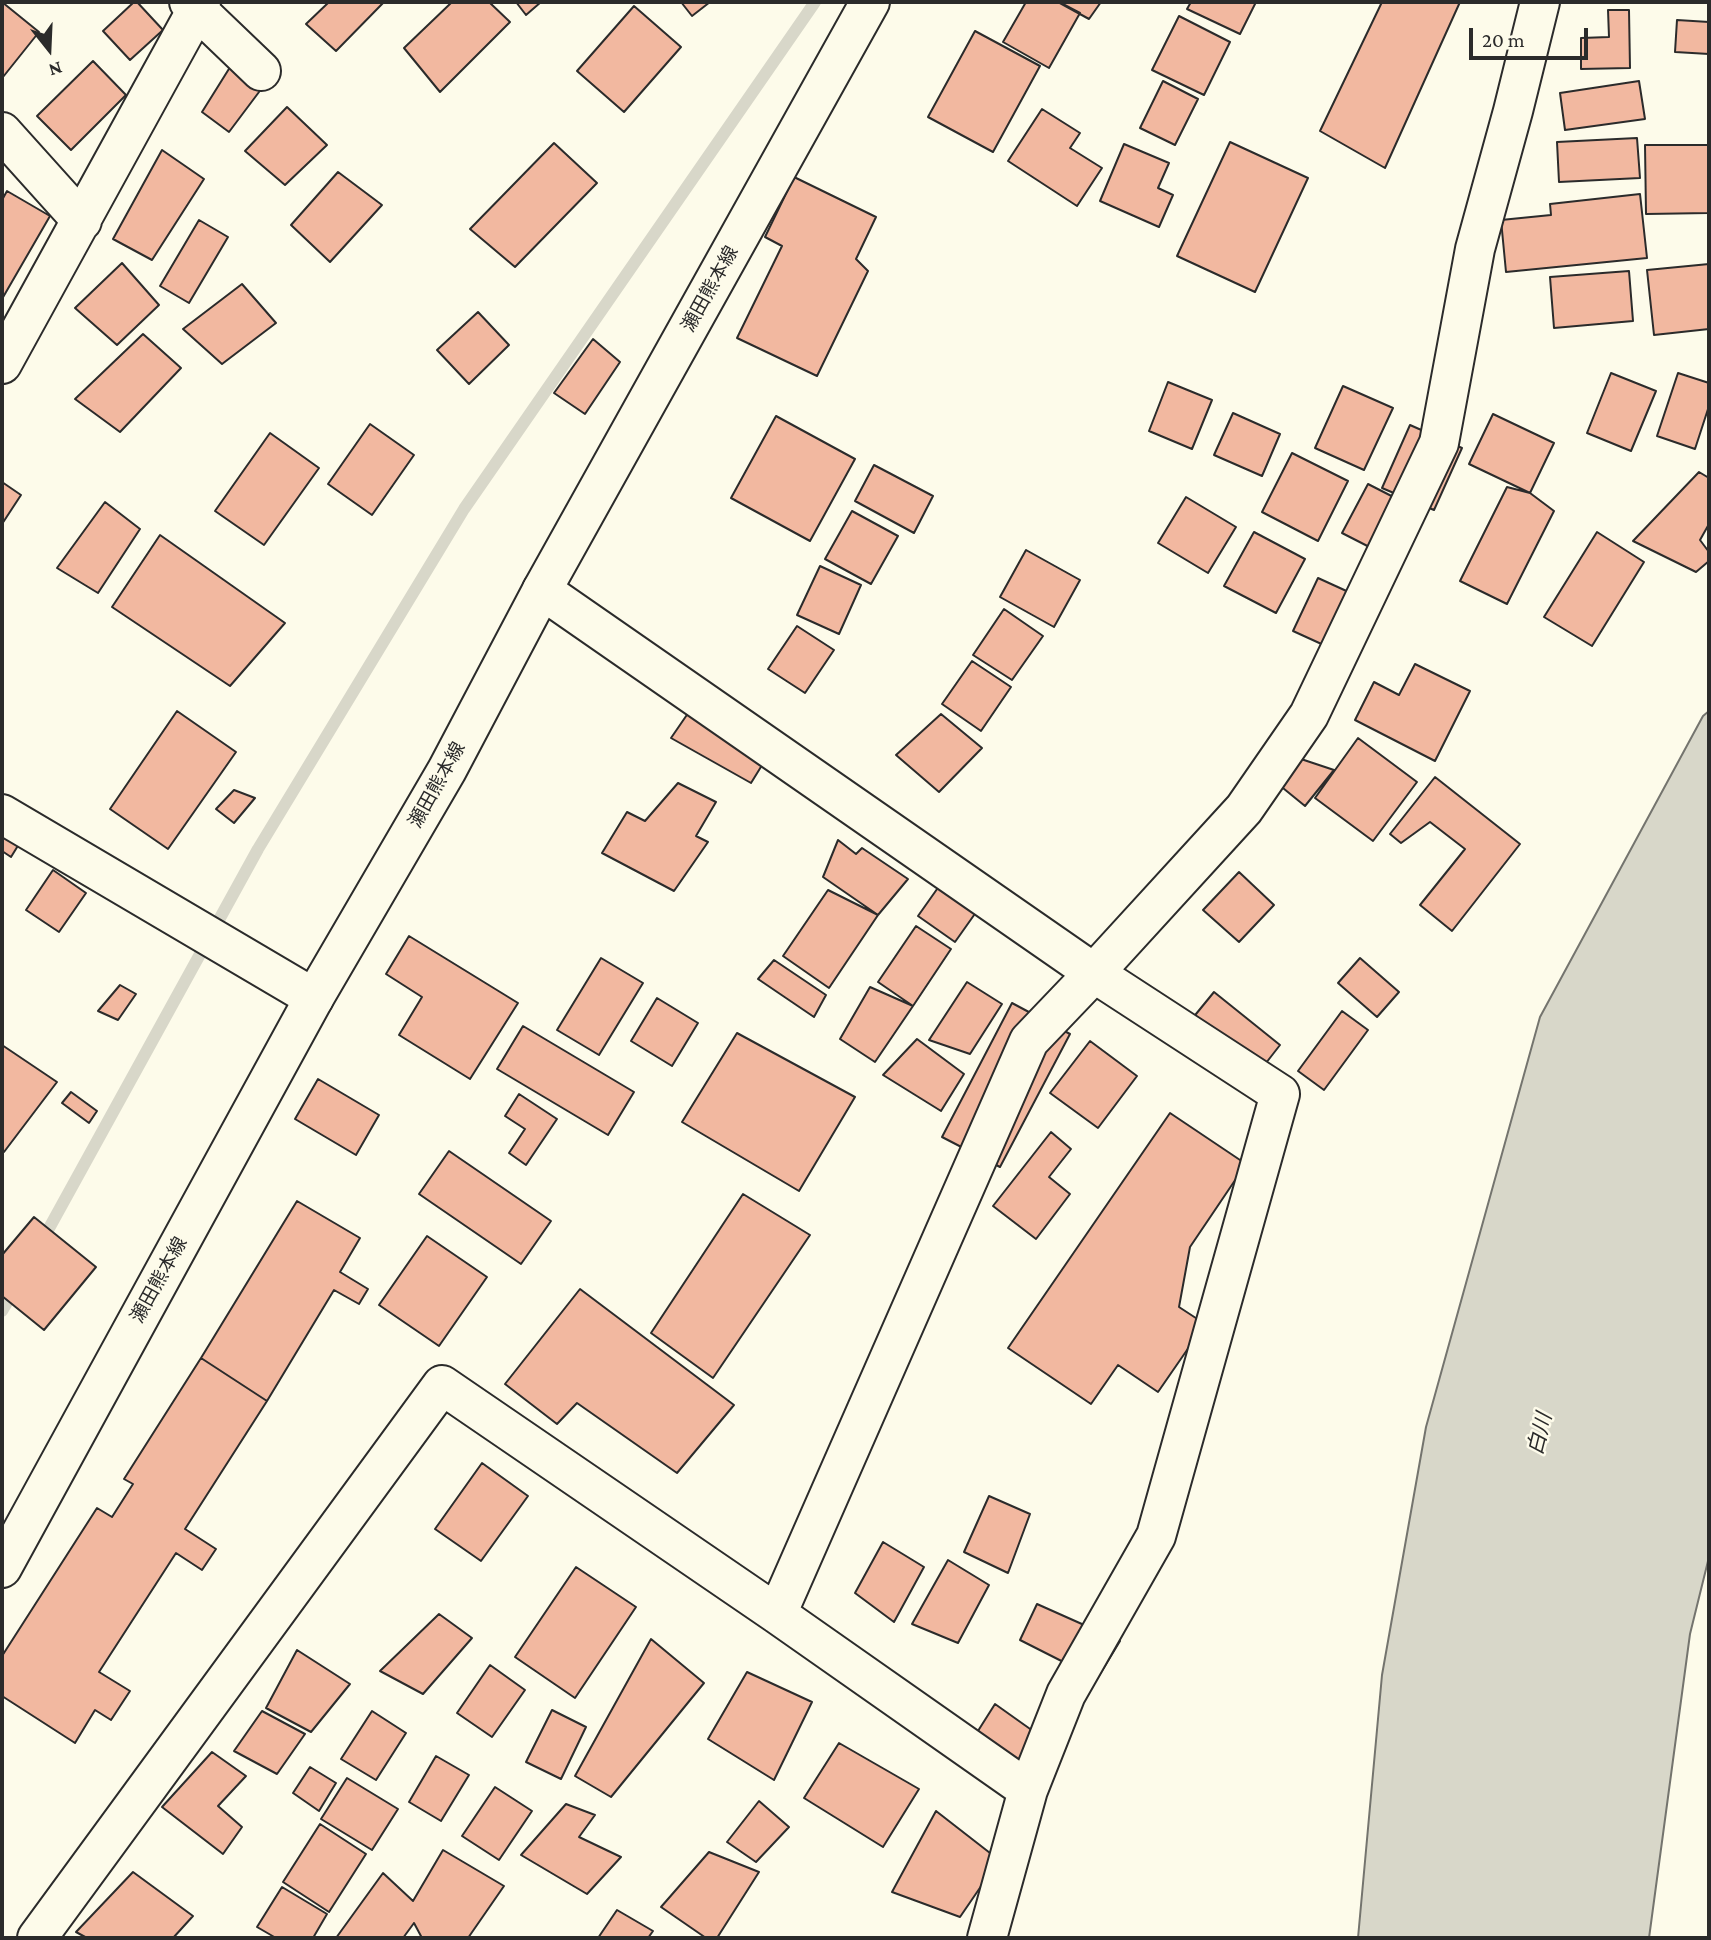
<!DOCTYPE html>
<meta charset="utf-8">
<style>
body{margin:0}
#map{position:relative;width:1711px;height:1940px;overflow:hidden;background:#fdfbea;font-family:"Crimson Pro",serif}
canvas{display:block}
.frame{position:absolute;inset:0;border:4px solid #2b2b2b;pointer-events:none}
.north{position:absolute;left:14px;top:14px;width:70px;height:70px;-webkit-text-stroke:5px #fdfbea;paint-order:stroke;rotate:162deg;font-size:19px;font-weight:700;line-height:28px;text-align:center;color:#2b2b2b}
.north::after{content:'';display:block;margin:auto;width:24px;height:32px;background:#2b2b2b;clip-path:polygon(50% 0,100% 100%,50% 72%,0 100%)}
.scale{position:absolute;left:1469px;top:28px;width:119px;height:32px;box-sizing:border-box;border:4px solid #2b2b2b;border-top:0;padding-left:9px;font-size:21px;line-height:24px;white-space:nowrap;color:#2b2b2b;-webkit-text-stroke:5px #fdfbea;paint-order:stroke}
</style>
<div id="map">
<canvas width="1711" height="1940"></canvas>
<div class="frame"></div>
<div class="north">N</div>
<div class="scale">20 m</div>
</div>
<script>
const g = document.querySelector('canvas').getContext('2d');
g.lineJoin = 'round';
function paint(path, color) {
  g.fillStyle = color;
  g.fill(path, 'evenodd');
}
function trace(path, color, width, dash) {
  g.strokeStyle = color;
  g.lineWidth = width;
  g.lineCap = dash ? 'butt' : 'round';
  g.setLineDash(dash || []);
  g.stroke(path);
}
function drawText(font, color, halo, rows, align = 'center') {
  g.font = font + ' "Crimson Pro","Noto Sans JP",serif';
  g.lineWidth = 5;
  g.setLineDash([]);
  g.textBaseline = 'middle';
  g.strokeStyle = halo;
  g.fillStyle = color;
  for (const [text, x, y, turn = 0] of rows) {
    g.save();
    g.translate(x, y);
    g.rotate((+turn || 0) * Math.PI / 180);
    g.textAlign = isNaN(turn) ? turn : align;
    if (halo) g.strokeText(text, 0, 0);
    g.fillText(text, 0, 0);
    g.restore();
  }
}
const water = new Path2D(`
 M1709,711v846l-19,77 -41,304h-291l24,-263 44,-248 114,-410 163,-301z`);
paint(water, '#d8d7c9');
trace(water, '#74746e', 2);
trace(new Path2D(`
 M42,1241l216,-392 206,-340 351,-507
 M2,1311l14,-24`), '#d8d7c9', 12);
const building = new Path2D(`
 M2,2l37,30 -36,45 -1,-1z
 M134,2h3l26,28 -33,30 -27,-29z
 M329,2h55l-48,49 -30,-27z
 M452,2h37l21,20 -70,70 -36,-44z
 M516,2h25l-15,13z
 M681,2h29l-18,14z
 M1026,2h33l21,11 -31,55 -46,-26z
 M1058,2h43l-12,17z
 M1191,2h65l-16,32 -53,-25z
 M1382,2h78l-75,166 -65,-37z
 M634,6l47,41 -57,65 -47,-41z
 M1608,10h21l1,58 -49,1v-31l28,-1z
 M1179,16l51,26 -26,53 -52,-25z
 M1677,20l32,2v32l-34,-2z
 M975,31l65,35 -47,86 -65,-35z
 M93,61l33,34 -55,55 -34,-34z
 M232,64l30,24 -33,44 -27,-20z
 M1163,81l35,18 -23,46 -35,-17z
 M1639,81l6,38 -80,11 -5,-37z
 M287,107l40,38 -42,40 -40,-34z
 M1042,109l38,24 -10,15 32,20 -25,38 -69,-45z
 M1637,138l3,40 -81,4 -2,-40z
 M1230,142l78,36 -53,114 -78,-36z
 M554,143l43,40 -82,84 -45,-38z
 M1124,144l45,19 -11,25 15,7 -14,32 -59,-26z
 M1645,145h64v68l-63,1z
 M162,150l42,29 -52,81 -39,-21z
 M338,172l44,33 -52,57 -39,-37z
 M794,177l82,40 -20,42 12,12 -51,105 -80,-38 45,-92 -17,-9z
 M7,191l43,25 -48,83v-99z
 M1640,194l7,64 -141,14 -5,-52 50,-5 -1,-11z
 M199,220l29,17 -39,66 -29,-17z
 M122,263l37,42 -42,40 -42,-37z
 M1709,264v65l-55,6 -7,-65z
 M1629,271l4,50 -79,7 -4,-51z
 M242,284l34,39 -54,41 -39,-35z
 M478,312l31,33 -40,39 -32,-34z
 M143,334l38,34 -61,64 -45,-33z
 M593,339l27,23 -35,52 -31,-21z
 M1611,373l45,18 -25,60 -44,-18z
 M1678,373l31,10v23l-14,43 -38,-13z
 M1168,382l44,18 -20,49 -43,-18z
 M1343,386l50,22 -29,62 -49,-22z
 M1233,413l47,21 -18,42 -48,-21z
 M1493,414l61,29 -24,50 -61,-29z
 M776,416l79,43 -45,82 -79,-43z
 M370,424l44,31 -42,60 -44,-31z
 M1410,425l52,23 -28,62 -52,-22z
 M270,433l49,35 -55,77 -49,-34z
 M1292,453l56,28 -30,60 -56,-29z
 M874,465l59,31 -19,37 -59,-32z
 M1699,472l10,6v46l-9,16 9,12v9l-13,11 -63,-31z
 M2,482l19,13 -19,29z
 M1368,484l43,22 -26,49 -43,-22z
 M1507,487l23,6 24,18 -47,93 -47,-23z
 M1186,497l50,30 -28,46 -50,-30z
 M105,502l35,27 -42,64 -41,-25z
 M852,511l46,25 -27,48 -46,-25z
 M1254,532l51,27 -29,54 -52,-27z
 M1597,532l47,30 -52,84 -48,-29z
 M160,535l125,88 -55,63 -118,-79z
 M1026,550l54,30 -26,47 -54,-30z
 M820,566l41,19 -22,49 -42,-19z
 M1318,578l46,21 -25,53 -46,-21z
 M1004,609l39,27 -31,44 -39,-25z
 M797,626l37,24 -29,43 -37,-24z
 M972,661l39,26 -30,44 -39,-27z
 M1415,664l55,27 -35,70 -80,-41 19,-38 25,13z
 M693,706l79,43 -21,34 -80,-45z
 M177,711l59,41 -68,97 -58,-40z
 M941,714l41,34 -43,44 -43,-37z
 M1358,738l59,44 -44,59 -58,-43z
 M1298,758l36,12 -29,36 -27,-22z
 M1435,777l85,67 -68,87 -32,-26 45,-56 -35,-27 -29,21 -11,-9z
 M678,783l38,19 -20,34 12,6 -34,49 -72,-38 25,-41 18,9z
 M234,790l21,8 -21,25 -18,-14z
 M2,833l17,11 -8,13 -9,-6z
 M838,840l18,14 6,-6 46,31 -30,36 -55,-38z
 M959,858l37,26 -41,58 -37,-26z
 M53,870l33,23 -27,39 -33,-22z
 M1239,872l35,33 -35,37 -36,-32z
 M828,890l50,25 -49,73 -46,-32z
 M916,926l35,23 -38,57 -35,-24z
 M409,936l109,67 -48,76 -71,-44 23,-38 -36,-23z
 M601,958l42,25 -44,72 -42,-25z
 M1360,958l39,34 -22,25 -39,-34z
 M774,960l52,35 -12,22 -56,-38z
 M967,982l35,22 -32,50 -41,-14z
 M120,985l16,9 -18,26 -20,-9z
 M870,987l43,19 -38,56 -35,-23z
 M1214,992l66,53 -35,45 -67,-54z
 M657,998l41,25 -26,43 -41,-25z
 M1012,1003l58,31 -70,133 -58,-30z
 M1342,1011l26,19 -44,60 -26,-19z
 M523,1026l111,66 -26,43 -111,-66z
 M737,1033l118,64 -56,94 -117,-69z
 M917,1039l47,35 -23,37 -58,-36z
 M1090,1041l47,35 -39,52 -48,-35z
 M2,1045l55,37 -53,70 -2,-2z
 M318,1079l61,36 -23,40 -61,-36z
 M71,1092l26,19 -8,12 -27,-20z
 M519,1094l38,25 -31,46 -17,-12 16,-24 -20,-13z
 M1170,1113l76,51 -56,83 -11,60 26,17 -47,68 -40,-27 -27,39 -83,-56z
 M1051,1132l20,17 -22,28 21,17 -34,45 -43,-33z
 M449,1151l102,70 -30,43 -102,-70z
 M743,1194l67,41 -97,143 -62,-45z
 M297,1201l63,37 -20,34 28,17 -9,15 -25,-14 -67,111 -66,-43z
 M34,1217l62,50 -52,63 -42,-34v-41z
 M427,1236l60,41 -48,69 -60,-41z
 M580,1289l154,116 -57,68 -100,-70 -20,21 -52,-40z
 M201,1358l66,43 -82,128 31,20 -14,21 -26,-17 -77,119 31,19 -19,29 -16,-10 -20,33 -73,-47v-40l95,-148 15,9 21,-33 -9,-5z
 M482,1463l46,33 -47,65 -46,-32z
 M989,1496l41,18 -22,59 -44,-21z
 M883,1542l41,25 -30,55 -39,-29z
 M948,1560l41,25 -31,58 -46,-19z
 M576,1567l60,40 -61,91 -60,-41z
 M1037,1604l83,37 -23,38 -77,-39z
 M439,1614l33,24 -49,56 -43,-23z
 M651,1639l53,44 -93,114 -36,-21z
 M297,1650l53,34 -39,48 -45,-24z
 M490,1665l35,25 -33,47 -35,-24z
 M747,1672l65,30 -38,78 -66,-41z
 M995,1704l45,32 -19,40 -50,-34z
 M552,1710l34,17 -25,52 -35,-17z
 M262,1711l43,23 -28,40 -43,-23z
 M372,1711l34,22 -30,47 -35,-21z
 M839,1743l80,46 -36,58 -79,-49z
 M212,1752l34,24 -28,30 24,21 -19,27 -61,-47z
 M436,1756l33,19 -28,46 -32,-19z
 M310,1767l26,16 -17,28 -26,-18z
 M347,1778l51,31 -26,41 -51,-31z
 M495,1787l37,24 -33,49 -37,-24z
 M759,1801l30,26 -33,35 -29,-20z
 M566,1804l29,11 -16,22 42,20 -34,37 -66,-39z
 M936,1811l63,49 -39,57 -68,-25z
 M320,1824l46,30 -37,58 -46,-30z
 M443,1850l61,36 -36,52h-46l-8,-15 -11,15h-67l47,-65 30,28z
 M709,1852l50,20 -42,66h-11l-45,-31z
 M133,1872l60,44 -20,22h-86l-11,-6z
 M282,1887l45,27 -14,24h-37l-19,-11z
 M617,1910l36,21 -5,7h-50z`);
paint(building, '#f2b8a0');
trace(building, '#2b2b2b', 2);
const minor = new Path2D(`
 M189,2l72,69
 M2,132l80,89
 M2,364l199,-362
 M542,590l552,383 186,121 -124,442 -90,158 -38,96 -41,148
 M2,814l312,184
 M777,1614l252,-573 65,-68 150,-164 65,-94 130,-272 36,-194 38,-138 27,-109
 M37,1938l405,-553 335,229 251,176`);
const major = new Path2D(`
 M2,1568l312,-570 133,-228 95,-180 328,-588`);
trace(minor, '#2b2b2b', 42);
trace(major, '#2b2b2b', 42);
trace(minor, '#fdfbea', 38);
trace(major, '#fdfbea', 38);
drawText('19px', '#2b2b2b', '#fdfbea', [
 ["瀬田熊本線",710,289,-61],
 ["瀬田熊本線",437,785,-61],
 ["瀬田熊本線",159,1280,-61]
]);
drawText('italic 21px', '#2b2b2b', '#fdfbea', [
 ["白川",1540,1434,-76]
]);
</script>
